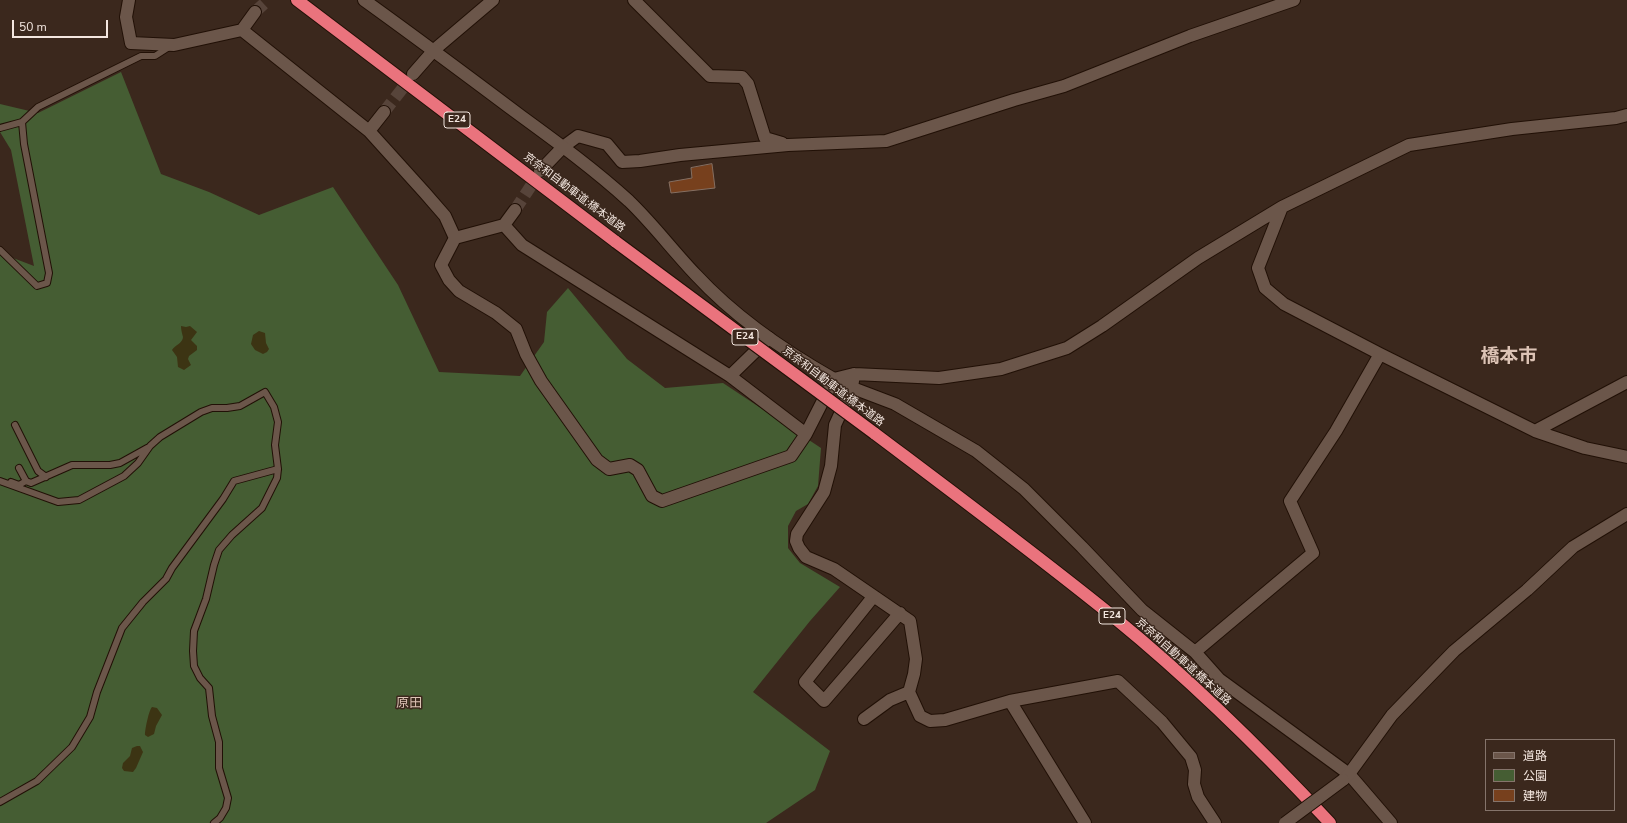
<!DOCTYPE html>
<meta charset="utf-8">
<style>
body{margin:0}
#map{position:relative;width:1627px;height:823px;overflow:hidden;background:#3b281d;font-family:"Nunito Sans","Noto Sans JP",sans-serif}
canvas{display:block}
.legend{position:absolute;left:1485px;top:739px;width:130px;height:72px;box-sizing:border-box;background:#3b281d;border:1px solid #85746b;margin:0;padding:5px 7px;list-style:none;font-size:12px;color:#f3e6df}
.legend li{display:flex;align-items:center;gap:8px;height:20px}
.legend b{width:20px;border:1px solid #85746b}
.scale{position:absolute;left:12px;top:20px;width:96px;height:18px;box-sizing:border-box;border:2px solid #f3e6df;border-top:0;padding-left:5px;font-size:12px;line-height:14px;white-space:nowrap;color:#f3e6df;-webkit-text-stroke:3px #3b281d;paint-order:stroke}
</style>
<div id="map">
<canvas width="1627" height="823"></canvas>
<ul class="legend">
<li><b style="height:5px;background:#6b564a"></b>道路</li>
<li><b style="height:11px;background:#455d33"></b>公園</li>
<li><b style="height:11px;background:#77401d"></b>建物</li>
</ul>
<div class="scale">50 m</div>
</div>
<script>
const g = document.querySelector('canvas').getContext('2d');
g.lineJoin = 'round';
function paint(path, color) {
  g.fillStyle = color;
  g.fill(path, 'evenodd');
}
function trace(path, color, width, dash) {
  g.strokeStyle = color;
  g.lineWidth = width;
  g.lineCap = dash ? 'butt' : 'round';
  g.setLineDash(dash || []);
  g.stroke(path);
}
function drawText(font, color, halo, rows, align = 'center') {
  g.font = font + ' "Nunito Sans","Noto Sans JP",sans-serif';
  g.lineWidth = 3;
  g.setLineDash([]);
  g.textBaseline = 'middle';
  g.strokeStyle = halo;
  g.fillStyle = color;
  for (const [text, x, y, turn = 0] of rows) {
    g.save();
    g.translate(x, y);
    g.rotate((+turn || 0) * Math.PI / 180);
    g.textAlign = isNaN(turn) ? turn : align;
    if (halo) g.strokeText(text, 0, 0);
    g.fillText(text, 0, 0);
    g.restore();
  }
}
paint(new Path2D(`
 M121,72l40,102 48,18 50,23 74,-28 65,98 41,87 81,4 24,-34 3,-30 21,-24 59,71 38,29 58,-5 98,65 -3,38 -10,18 -12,7 -8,15v22l12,15 40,24 -30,34 -57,71 77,59 -15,39 -49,33h-766v-570l34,13 -23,-116 -11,-18v-28l38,9z`), '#455d33');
paint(new Path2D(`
 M181,326l5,1 4,-1 7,6 -6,8 6,6v4l-8,6 -1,3 3,6 -7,5 -6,-3 -1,-10 -5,-7c3,-5 11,-7 11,-13 -1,-4 -2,-7 -2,-11z
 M259,331l6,2 1,10 3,6 -2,3 -4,2 -8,-4 -4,-6 2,-9z
 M152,707l5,1 5,7 -6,11 -2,8 -6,3 -3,-2c0,-6 4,-25 7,-28z
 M137,746h3l3,6 -7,16 -3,4 -9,-1 -2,-3 1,-5 7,-7 2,-8z`), '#3c3413');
const building = new Path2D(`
 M712,164l3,24 -44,5 -2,-11 23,-4 -1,-10z`);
paint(building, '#77401d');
trace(building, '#856f62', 1);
trace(new Path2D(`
 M255,12l13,-12
 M384,112l29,-37
 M515,210l25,-38`), '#57443a', 12, [12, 6]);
const service = new Path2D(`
 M0,128l22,-6 16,-15 103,-51h14l14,-9
 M0,250l37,36 10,-3 2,-10 -25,-129 -2,-22
 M15,425l23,46 8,6
 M19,468l7,13
 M0,481l58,21 21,-2 45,-24 14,-13 12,-17 10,-9 41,-25 11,-4h15l13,-2 25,-14 9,15 4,15 -3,23 3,24 -1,9 -15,30 -30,27 -13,15 -5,15 -8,34 -12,32 -1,20 1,15 6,12 9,10 3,28 7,26v26l9,30 -2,10 -6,10 -6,5
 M11,482l8,3 7,-4 5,2 41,-18h38l10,-2 27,-15
 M0,802l37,-21 35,-34 18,-30 7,-25 25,-64 21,-26 23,-23 6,-11 51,-69 11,-18 44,-12`);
const minor = new Path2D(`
 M129,0l-3,17 5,26 43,2 68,-15 13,-18
 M634,0l76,76 32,1 6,7 17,54 17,5
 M242,30l127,101 56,62 20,23 10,22
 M413,74l21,-24 59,-50
 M369,131l15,-19
 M540,171l23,-24 15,-11 29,8 15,18 18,-1 40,-6 108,-10 98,-4 128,-41 50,-14 126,-50 104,-36
 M1282,207l-24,61 7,20 19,16 96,50 155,77 50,17 42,9
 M515,210l-11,15 -49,13 -14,27 8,15 10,11 37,22 20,16 10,25 15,27 56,79 12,9 21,-4 8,5 14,26 10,5 129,-45 15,-22 28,-55 20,-5 85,4 62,-9 66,-21 35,-22 96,-68 84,-51 127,-62 103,-16 104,-11 11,-3
 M504,225l18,20 208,131 76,58
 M854,374l-2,14 -17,37 -4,41 -7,26 -27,42 -1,7 3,7 7,9 28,12 76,52 6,38 -2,15 -5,18 11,24 10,5 15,-1 65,-19 108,-20 44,41 29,35 4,13 -1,14 4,13 17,26
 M730,376l39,-38
 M845,385l50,19 81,47 48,38 58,58 60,63 53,42 24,27 130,95 42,49
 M1535,431l92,-49
 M873,597l-68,85 19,19 76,-88
 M1195,652l118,-99 -23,-52 46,-70 44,-77
 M1010,701l75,122
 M864,719l26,-19 19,-8`);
const tertiary = new Path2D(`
 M364,0c53,38 105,77 157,116 37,27 74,54 108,85 24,23 44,50 67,74 38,41 90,77 138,104
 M1343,780l6,-6 43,-59 62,-64 73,-61 46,-43 54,-33`);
const motorway = new Path2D(`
 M297,0l319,242
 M874,433c81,61 163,122 242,186 76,62 147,132 214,204`);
trace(service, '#211006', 8);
trace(minor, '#211006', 14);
trace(tertiary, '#211006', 14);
trace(motorway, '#211006', 14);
trace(service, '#6b564a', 6);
trace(minor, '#6b564a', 12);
trace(tertiary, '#6b564a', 12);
trace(motorway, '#ea737d', 12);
const tertiaryBridge = new Path2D(`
 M1285,823l58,-43`);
const motorwayBridge = new Path2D(`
 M616,242l258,191`);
trace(tertiaryBridge, '#211006', 14, []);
trace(motorwayBridge, '#211006', 14, []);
trace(tertiaryBridge, '#6b564a', 12);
trace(motorwayBridge, '#ea737d', 12);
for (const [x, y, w] of [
 [457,120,26],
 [745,337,26],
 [1112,616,26]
]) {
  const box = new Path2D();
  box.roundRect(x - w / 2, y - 8, w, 16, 3);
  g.fillStyle = '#3b281d';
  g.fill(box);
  trace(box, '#f3e6df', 1);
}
drawText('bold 10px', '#f3e6df', null, [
 ["E24",457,120],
 ["E24",745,337],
 ["E24",1112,616]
]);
drawText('11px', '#f3e6df', '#3b281d', [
 ["京奈和自動車道;橋本道路",574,193,37],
 ["京奈和自動車道;橋本道路",833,387,37],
 ["京奈和自動車道;橋本道路",1183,662,42]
]);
drawText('13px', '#dcc3b5', '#3b281d', [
 ["原田",409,704]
]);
drawText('bold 19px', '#dcc3b5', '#3b281d', [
 ["橋本市",1509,357]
]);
</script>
